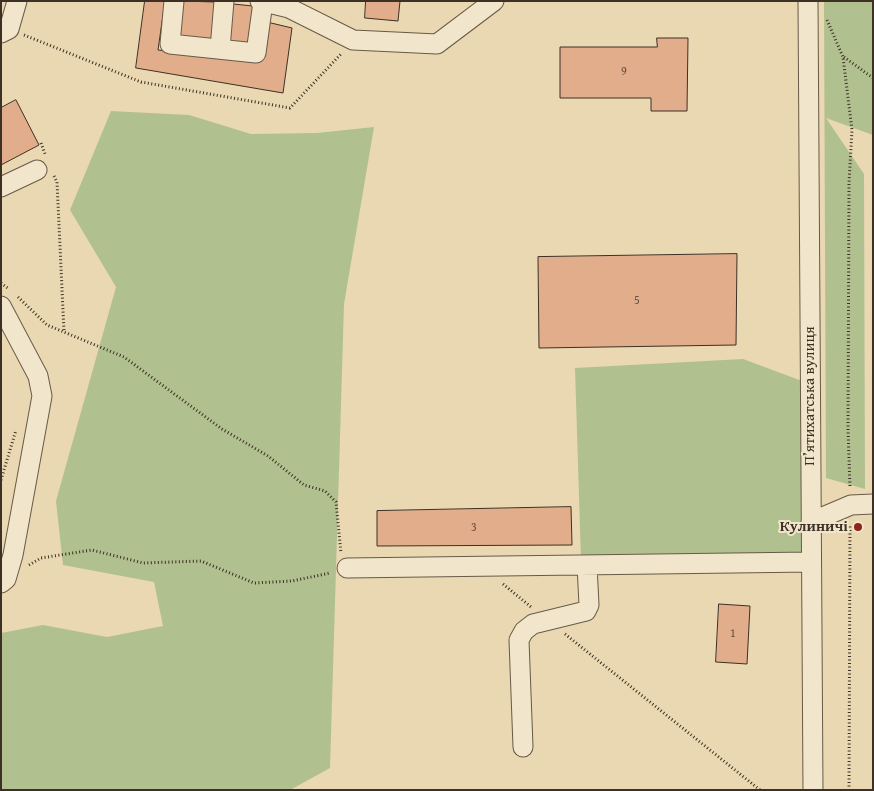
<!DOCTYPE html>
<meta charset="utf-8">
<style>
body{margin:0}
#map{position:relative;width:874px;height:791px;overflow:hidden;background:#e9d8b1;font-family:"Gentium Book Plus",serif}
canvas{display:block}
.frame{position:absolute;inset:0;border:2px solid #3d3024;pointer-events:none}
</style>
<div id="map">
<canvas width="874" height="791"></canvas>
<div class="frame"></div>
</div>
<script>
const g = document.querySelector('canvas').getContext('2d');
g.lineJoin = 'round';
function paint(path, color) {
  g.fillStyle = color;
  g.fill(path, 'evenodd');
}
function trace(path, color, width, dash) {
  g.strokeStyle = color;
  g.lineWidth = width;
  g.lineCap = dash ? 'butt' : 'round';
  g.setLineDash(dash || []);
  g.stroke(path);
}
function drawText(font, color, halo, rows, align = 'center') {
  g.font = font + ' "Gentium Book Plus",serif';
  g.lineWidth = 4;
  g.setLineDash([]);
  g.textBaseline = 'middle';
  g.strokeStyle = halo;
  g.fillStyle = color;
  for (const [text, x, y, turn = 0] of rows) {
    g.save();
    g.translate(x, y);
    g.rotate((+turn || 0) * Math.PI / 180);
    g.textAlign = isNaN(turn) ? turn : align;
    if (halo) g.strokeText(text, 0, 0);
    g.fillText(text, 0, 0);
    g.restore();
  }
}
paint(new Path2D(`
 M824,1h49v134l-47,-17 38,56 1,315 -39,-11z
 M111,111l78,4 62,19 66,-1 57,-6 -30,177 -14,464 -40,22h-289v-157l42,-8 64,12 56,-11 -9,-44 -91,-17 -7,-64 60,-214 -46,-77z
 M743,359l59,22 9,181 -230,-1 -6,-193z`), '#b1c08f');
const building = new Path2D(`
 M145,1h20l-7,49 102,12 7,-40 25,6 -9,65 -147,-25z
 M181,1l35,1 -4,39 -35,-3z
 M366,1h34l-2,20 -33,-3z
 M233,4l20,2 -5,42 -20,-3z
 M657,38h31l-1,73h-36v-13h-91v-51h97z
 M16,100l23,45 -38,20v-57z
 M737,254l-1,91 -197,3 -1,-91z
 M571,507l1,38 -195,1v-35z
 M719,604l31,2 -3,58 -31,-2z`);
paint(building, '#e2ad8b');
trace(building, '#3d3024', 1);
const minor = new Path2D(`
 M174,1l-4,43 86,9 7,-51
 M260,1l29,7 64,32 84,4 57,-43
 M808,1l5,789
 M1,33l8,-4 8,-28
 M220,49l4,-48
 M1,187l36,-17
 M1,306l37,70 4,20 -29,159 -7,24 -5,4
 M811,522l40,-17 22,-1
 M347,568l464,-6
 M523,747l-4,-107 5,-9 9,-7 53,-13 3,-6 -2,-40`);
trace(minor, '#685a47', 21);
trace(new Path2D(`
 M827,20l16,37 9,73 -3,53 -1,246 2,59
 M24,35l117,47 149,26 51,-54
 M844,57l29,21
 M41,143l4,11
 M54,176l3,6 7,150
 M1,283l8,6
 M18,297l29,28 77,32 98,72 46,27 36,29 21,6 11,11 5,51
 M1,480l15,-50
 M29,565l12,-7 51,-8 51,13 58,-2 53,22 38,-2 38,-8
 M503,584l28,23
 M565,634l195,156
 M849,790l1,-266`), '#3d3024', 3, [1, 2.5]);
trace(minor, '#f1e6cc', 19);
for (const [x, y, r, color] of [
 [858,527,5,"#8f2418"]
]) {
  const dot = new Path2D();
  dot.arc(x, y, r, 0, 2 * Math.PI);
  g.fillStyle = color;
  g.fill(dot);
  trace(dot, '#f1e6cc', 2);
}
drawText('12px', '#664f3e', null, [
 ["9",624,72],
 ["5",637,301],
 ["3",474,528],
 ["1",733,634]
]);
drawText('15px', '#3d3024', '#f1e6cc', [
 ["П’ятихатська вулиця",810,396,-90]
]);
drawText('bold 15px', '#3d3024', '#f1e6cc', [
 ["Кулиничі",848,527]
], 'right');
</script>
